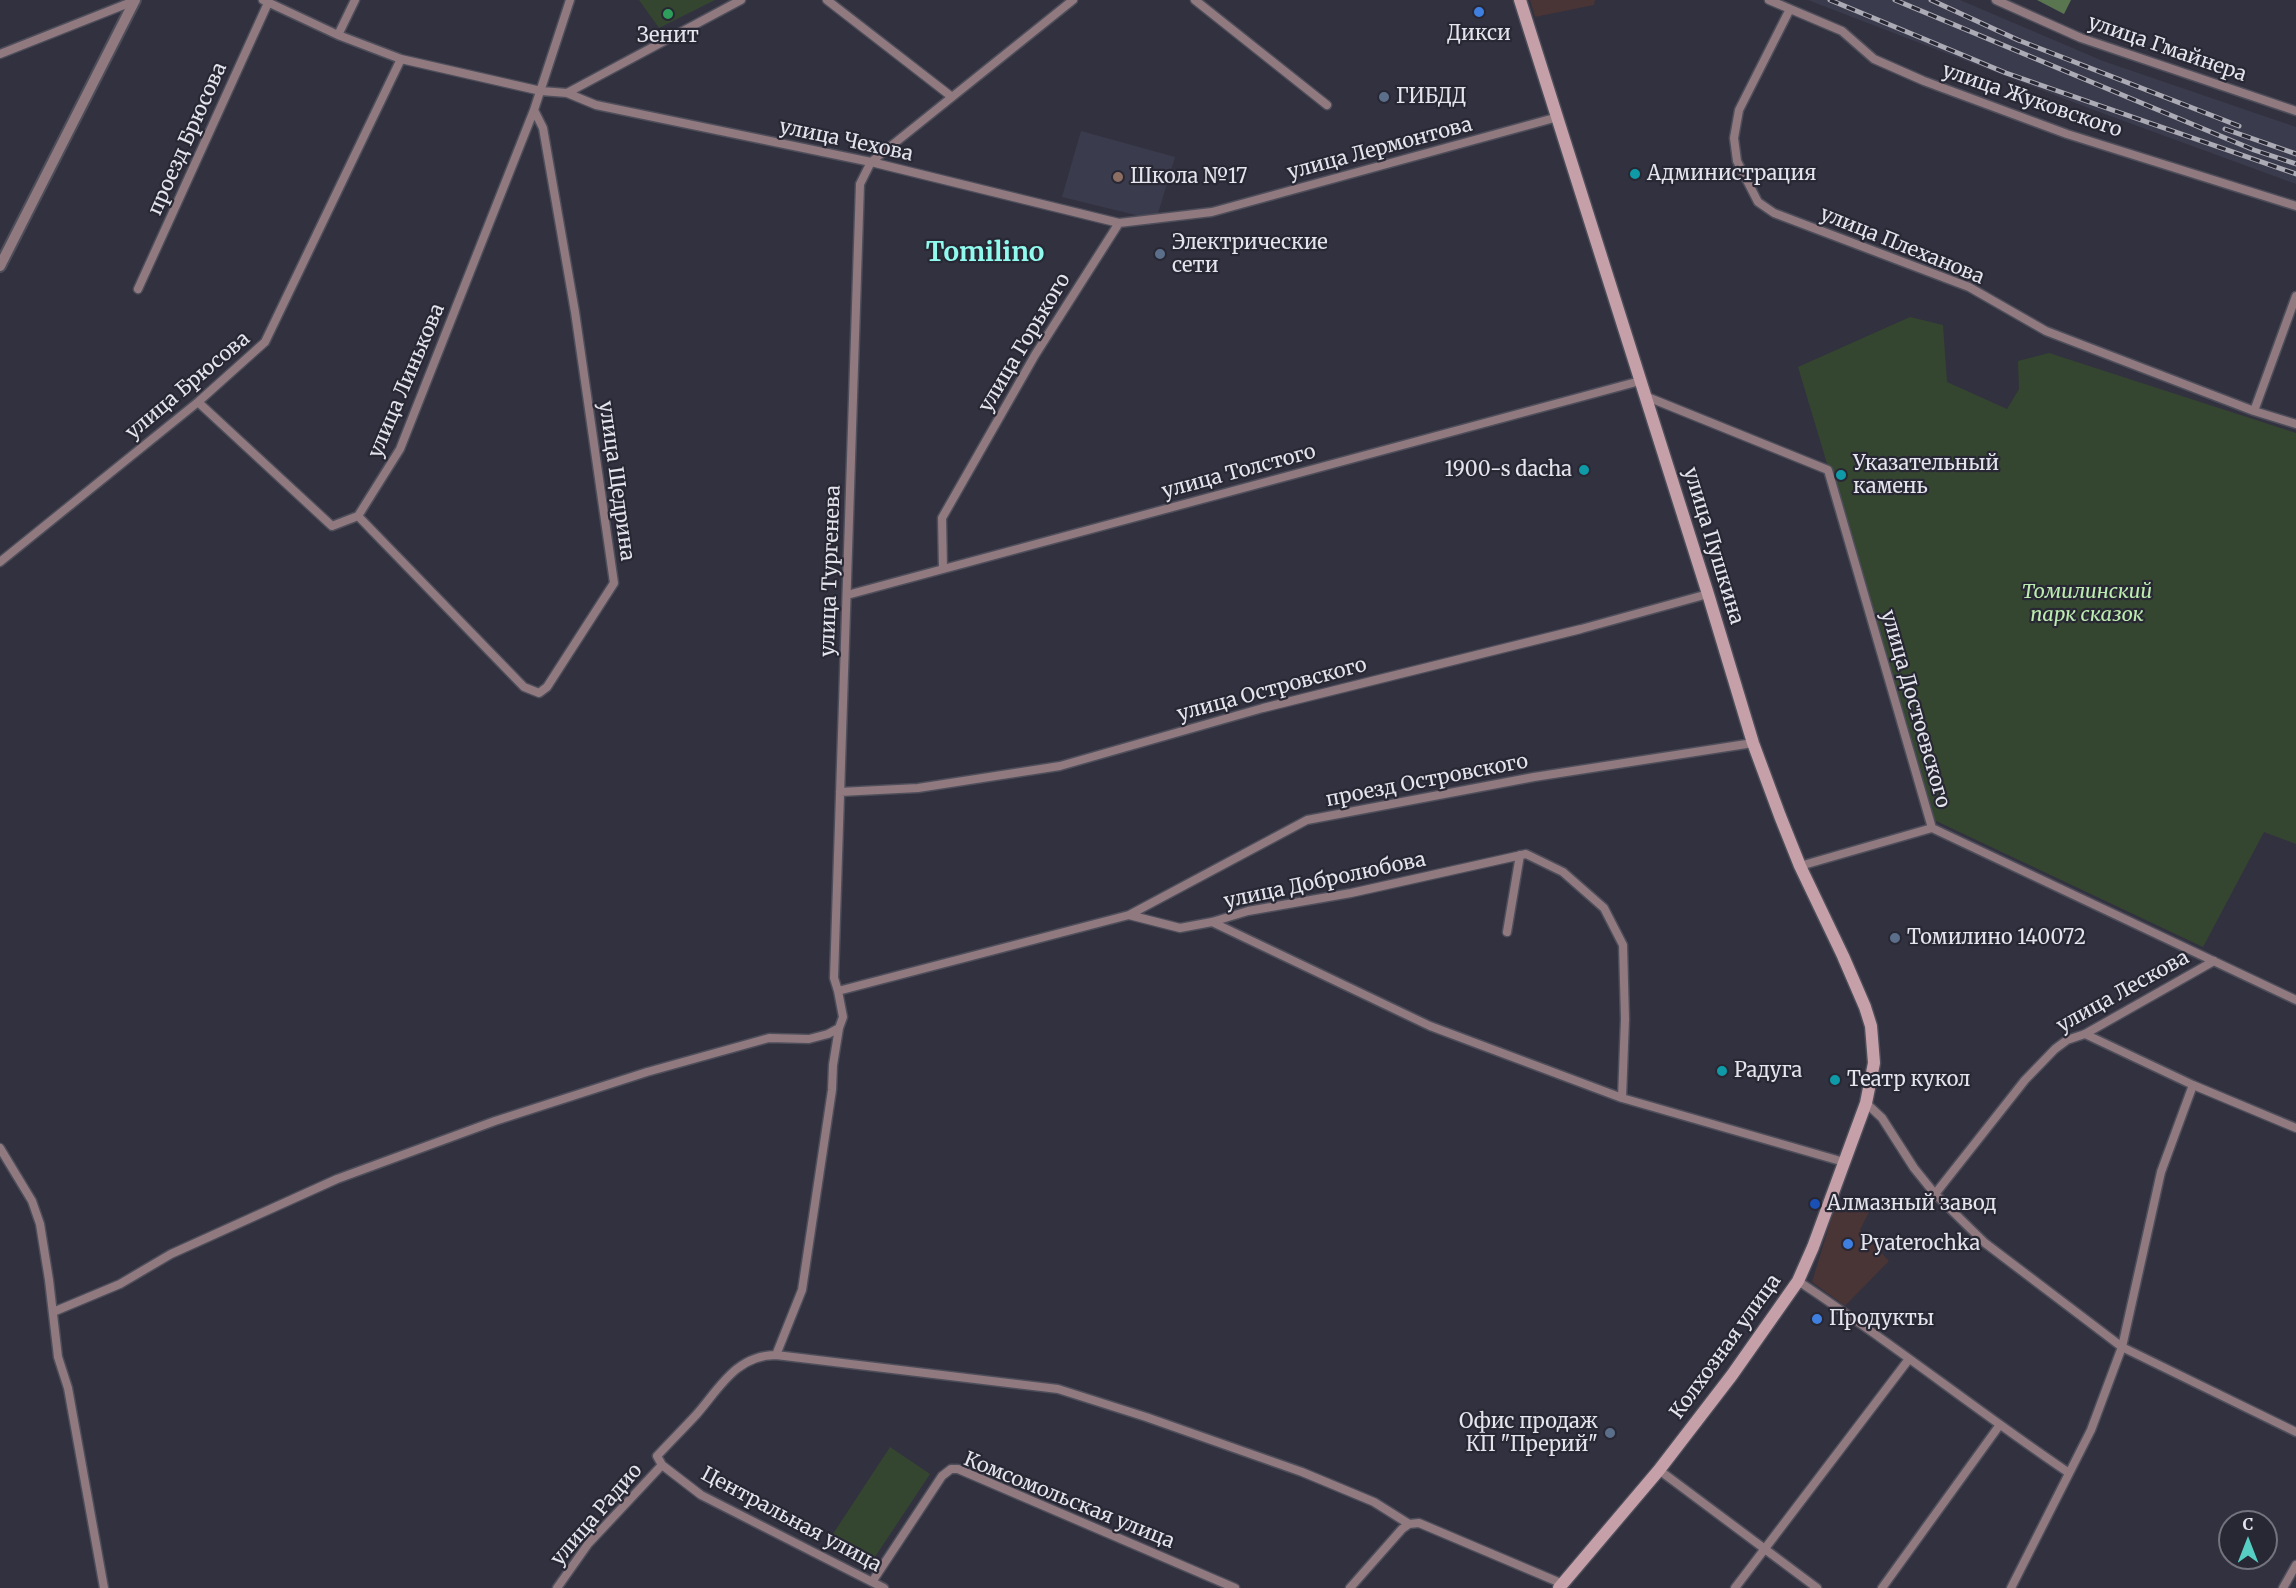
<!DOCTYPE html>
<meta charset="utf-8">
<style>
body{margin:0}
#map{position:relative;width:2296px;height:1588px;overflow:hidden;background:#32313f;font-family:Merriweather,serif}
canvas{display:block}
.north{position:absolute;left:2218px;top:1510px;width:60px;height:60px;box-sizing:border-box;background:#282734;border:2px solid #73737e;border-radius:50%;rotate:0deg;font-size:16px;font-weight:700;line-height:24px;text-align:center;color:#e4e4ed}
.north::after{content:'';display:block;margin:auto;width:21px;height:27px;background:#56cec3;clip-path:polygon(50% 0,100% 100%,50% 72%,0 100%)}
</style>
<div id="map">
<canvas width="2296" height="1588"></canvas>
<div class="north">С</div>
</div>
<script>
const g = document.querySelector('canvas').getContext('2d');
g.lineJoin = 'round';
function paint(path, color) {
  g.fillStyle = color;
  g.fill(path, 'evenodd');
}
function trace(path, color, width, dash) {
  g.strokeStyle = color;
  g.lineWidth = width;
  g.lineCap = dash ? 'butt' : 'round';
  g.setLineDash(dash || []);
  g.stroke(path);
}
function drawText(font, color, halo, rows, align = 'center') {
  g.font = font + ' Merriweather,serif';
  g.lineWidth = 4.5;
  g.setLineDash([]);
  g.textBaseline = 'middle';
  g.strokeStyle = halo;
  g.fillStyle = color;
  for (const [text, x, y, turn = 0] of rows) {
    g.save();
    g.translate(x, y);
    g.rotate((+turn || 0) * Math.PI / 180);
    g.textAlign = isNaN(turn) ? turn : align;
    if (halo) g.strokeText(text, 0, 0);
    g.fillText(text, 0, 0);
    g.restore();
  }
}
paint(new Path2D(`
 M1530,0h65l-1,5 -59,12z
 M1836,1203l33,9 -9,18 29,31 -44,45 -33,-24z`), '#493436');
paint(new Path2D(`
 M1808,0h152l143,61 193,66v57l-205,-75z
 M1081,131l94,26 -19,63 -94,-23z`), '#3b3b4e');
paint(new Path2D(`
 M639,0h76l-56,28z
 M1910,317l33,8 4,57 60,27 12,-20 -1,-28 31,-8 247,80v411l-32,-12 -61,115 -269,-127 -136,-453z
 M890,1447l40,27 -61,92 -40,-26z`), '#354630');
paint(new Path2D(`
 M2037,0h34l-7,14z`), '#597651');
const minor = new Path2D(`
 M263,0l75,35 63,24 140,32 26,2 29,12 275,57 248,61 93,-11 346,-95
 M827,0l125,97
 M1073,0l-202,162 -11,22 -26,794 4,13 291,-76 51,13 32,-6 36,-11 103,-18 175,-39 37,18 41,36 19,37 2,74 -3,79
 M1195,0l132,105
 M1769,0l73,31 32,28 50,22 143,53 229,72
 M1996,0l85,38 215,73
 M1790,9l-51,101 -5,28 3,23 21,41 16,11 195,74 77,44 208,80 42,13
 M338,35l17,-35
 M0,54l134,-53
 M567,93l174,-93
 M138,289l130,-286
 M1645,396l183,74 104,358 364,172
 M198,402l134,124 26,-10 42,-67 134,-339 36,-110
 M2254,411l42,-115
 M358,516l166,171 15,6 8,-6 67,-104 -39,-271 -32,-184 -9,-18
 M0,562l198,-160 67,-60 136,-283
 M943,569l-1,-51 93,-163 84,-132
 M847,595l793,-214
 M840,792l78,-4 142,-22 203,-58 318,-79 127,-35
 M1800,866l132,-38
 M1129,915l178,-95 227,-43 219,-34
 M1212,922l218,104 192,72 222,64
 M1507,932l13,-77
 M2085,1034l108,51 103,43
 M1866,1103l16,15 32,50 21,26 50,49 137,104 174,85
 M0,1148l32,53 8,23 9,56 9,77 10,31 36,200
 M1935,1194l90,-114 30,-31 12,-9 18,-6 129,-73
 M1798,1281c93,61 179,130 271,192
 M53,1312l67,-28 51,-30 166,-75 158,-58 152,-49 122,-34 40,1 19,-5 11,-6 4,-11 -5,-26
 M776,1355l26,-65 30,-200 1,-25 6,-37
 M1659,1470l158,118
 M872,1582l70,-106 9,-7h7l277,119
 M557,1588l31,-44 74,-79
 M884,1588l-183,-93 -39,-30 -5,-9c13,-14 26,-27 39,-41 23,-26 40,-60 80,-60l282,34 88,28 156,55 72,30 35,22
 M1350,1588l52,-59 7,-5 10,-1 144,61
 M1735,1588l174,-229
 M1882,1588l117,-162
 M2011,1588l80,-158 31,-83 39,-175 32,-87
 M2283,1588l13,-23`);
const tertiary = new Path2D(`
 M0,266l135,-266`);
const secondary = new Path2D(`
 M1520,0l188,594 45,149 27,73 20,50 43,90 22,51 6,19 3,37 -8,40 -53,144 -15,34 -66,94 -73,95 -100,118`);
trace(minor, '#4e4e5b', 11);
trace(tertiary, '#4e4e5b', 14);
trace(secondary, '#4e4e5b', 15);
trace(minor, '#90797f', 8);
trace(tertiary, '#90797f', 10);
trace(secondary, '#c5a0a9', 12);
const rail = new Path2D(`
 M1830,0l176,73 290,101
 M1895,0l359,150 42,14
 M1931,0l87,40 221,86
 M2225,129l71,25`);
trace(rail, '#ababb5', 5);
trace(rail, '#282734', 3, [9]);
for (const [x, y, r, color] of [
 [1479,12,6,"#3f7fe0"],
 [668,14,6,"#2e9e5b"],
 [1384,97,6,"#5c6f8a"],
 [1635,174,6,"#0f9aa8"],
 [1118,177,6,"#8d6e63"],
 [1160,254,6,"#5c6f8a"],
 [1584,470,6,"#0f9aa8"],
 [1841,475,6,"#0f9aa8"],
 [1895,938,6,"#5c6f8a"],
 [1722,1071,6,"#0f9aa8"],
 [1835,1080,6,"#0f9aa8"],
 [1815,1204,6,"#1a4fb4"],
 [1848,1244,6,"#3f7fe0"],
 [1817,1319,6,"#3f7fe0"],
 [1610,1433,6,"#5c6f8a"]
]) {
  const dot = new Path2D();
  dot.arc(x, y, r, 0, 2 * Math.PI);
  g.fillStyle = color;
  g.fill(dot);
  trace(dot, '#282734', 2);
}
drawText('20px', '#e4e4ed', '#282734', [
 ["Дикси",1479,34,"center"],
 ["Зенит",668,36,"center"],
 ["ГИБДД",1396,97],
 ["Администрация",1647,174],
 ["Школа №17",1130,177],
 ["Электрические",1172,243],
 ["сети",1172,266],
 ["Указательный",1853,464],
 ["камень",1853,487],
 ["1900-s dacha",1572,470,"right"],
 ["Томилино 140072",1907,938],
 ["Радуга",1734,1071],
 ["Театр кукол",1847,1080],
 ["Алмазный завод",1827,1204],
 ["Pyaterochka",1860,1244],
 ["Продукты",1829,1319],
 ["Офис продаж",1598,1422,"right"],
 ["КП \"Прерий\"",1598,1445,"right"]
], 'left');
drawText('20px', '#e4e4ed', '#282734', [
 ["улица Гмайнера",2167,49,19],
 ["улица Жуковского",2032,101,19],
 ["проезд Брюсова",188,139,-66],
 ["улица Чехова",846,141,12],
 ["улица Лермонтова",1380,149,-15],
 ["улица Плеханова",1902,246,22],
 ["улица Горького",1025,343,-59],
 ["улица Линькова",407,381,-67],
 ["улица Брюсова",188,386,-40],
 ["улица Толстого",1239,472,-15],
 ["улица Щедрина",616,481,82],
 ["улица Пушкина",1713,546,73],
 ["улица Тургенева",831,571,-88],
 ["улица Островского",1272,690,-15],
 ["улица Достоевского",1915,709,74],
 ["проезд Островского",1427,781,-11],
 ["улица Добролюбова",1325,881,-12],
 ["улица Лескова",2123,992,-29],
 ["Колхозная улица",1726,1347,-54],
 ["Комсомольская улица",1069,1501,22],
 ["улица Радио",597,1515,-49],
 ["Центральная улица",791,1520,28]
]);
drawText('italic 20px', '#bcecaf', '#282734', [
 ["Томилинский",2087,592],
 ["парк сказок",2087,615]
]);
drawText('bold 26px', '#90faee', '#282734', [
 ["Tomilino",985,254]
]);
</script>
